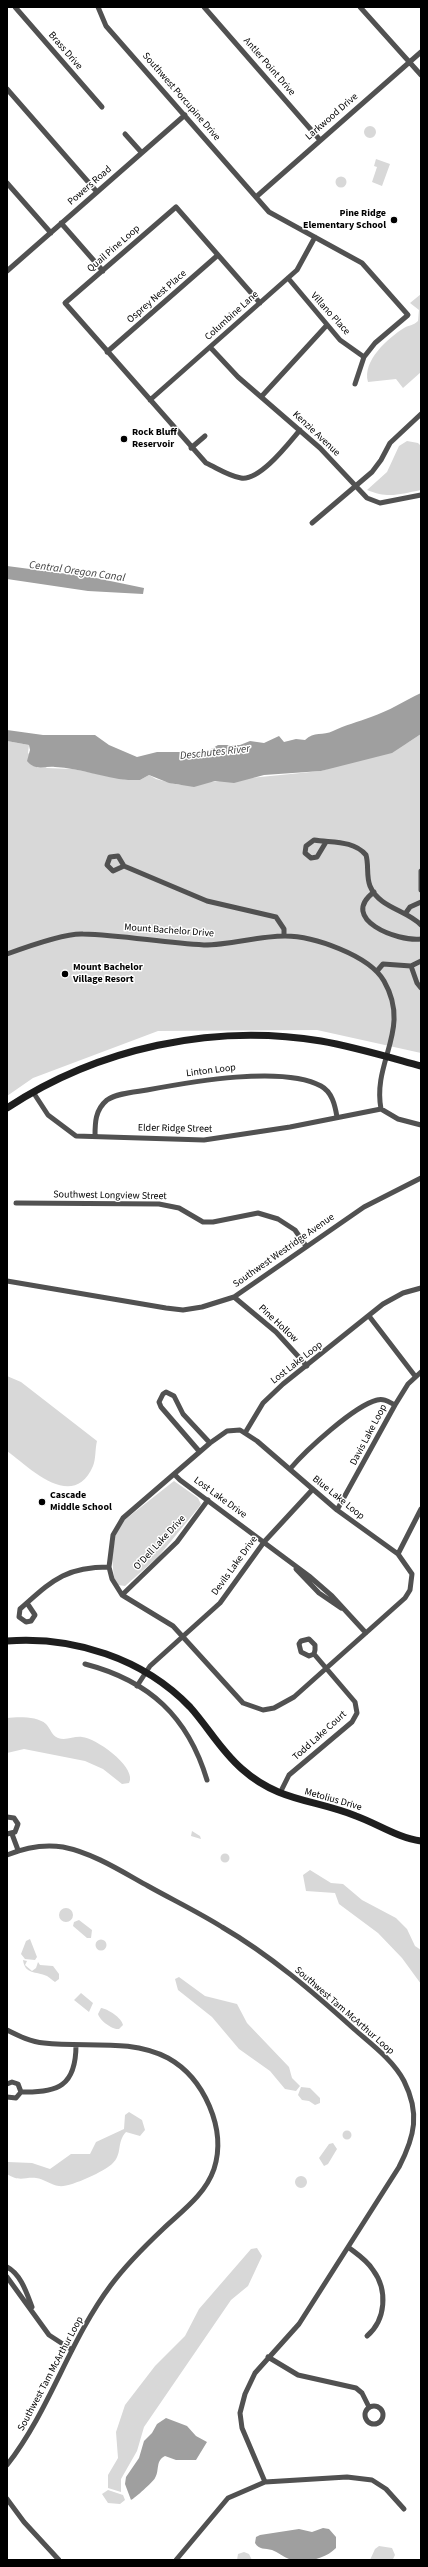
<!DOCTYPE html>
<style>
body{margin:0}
#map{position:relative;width:428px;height:2567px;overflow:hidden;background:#fff;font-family:"Source Sans 3",sans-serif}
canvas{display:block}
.frame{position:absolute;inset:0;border:8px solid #000;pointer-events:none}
</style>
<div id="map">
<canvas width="428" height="2567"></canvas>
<div class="frame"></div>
</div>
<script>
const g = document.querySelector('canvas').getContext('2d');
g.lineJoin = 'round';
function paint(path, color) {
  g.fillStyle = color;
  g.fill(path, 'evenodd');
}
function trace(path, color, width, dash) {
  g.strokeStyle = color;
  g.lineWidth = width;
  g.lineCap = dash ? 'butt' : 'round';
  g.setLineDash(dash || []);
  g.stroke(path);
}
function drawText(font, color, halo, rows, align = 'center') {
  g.font = font + ' "Source Sans 3",sans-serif';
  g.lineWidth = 3;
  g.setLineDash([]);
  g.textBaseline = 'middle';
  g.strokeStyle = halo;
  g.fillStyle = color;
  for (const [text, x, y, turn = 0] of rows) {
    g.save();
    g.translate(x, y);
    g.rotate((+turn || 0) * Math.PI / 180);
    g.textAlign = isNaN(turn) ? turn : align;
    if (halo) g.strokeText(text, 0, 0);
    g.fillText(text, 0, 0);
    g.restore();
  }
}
paint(new Path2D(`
 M364 132a6 6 0 1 1 12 0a6 6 0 1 1-12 0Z
 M376,159l14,5 -8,22 -10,-4 5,-15 -3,-1z
 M335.5 182a5.5 5.5 0 1 1 11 0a5.5 5.5 0 1 1-11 0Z
 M421,294v78l-18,16 -7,-9 -28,3c-6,-21 20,-44 36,-54 5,-3 9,-2 14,-7l1,-11 -9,-7z
 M407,441l11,2 3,3v44c-22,4 -32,9 -54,0l20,-18 12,-26z
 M421,734v319l-104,-23 -159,1 -125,47 -26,18v-355l22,4 -1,8 19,15 26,1 55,11h12l9,-5 7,4 23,6 142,-14 86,-28z
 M7,1376l14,6 76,59c-2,8 -1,18 -4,25 -20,46 -63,2 -86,-15z
 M174,1481l24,17 3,6 -2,3 -41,50 -33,29 -7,-1 -4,-7 -2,-20 3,-22 7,-14z
 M7,1718c11,-1 30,-2 39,6 5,5 5,11 12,14 8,3 16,-2 24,-1 14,1 51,28 48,43l-1,3 -7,1 -19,-15 -18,-8 -61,-12 -17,4z
 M192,1831l8,5 1,3 -10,-3z
 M220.5 1858a4.5 4.5 0 1 1 9 0a4.5 4.5 0 1 1-9 0Z
 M310,1870l21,13 12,1 19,16 34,18 11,11 8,17 6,4v34l-19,-26 -24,-25 -39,-29 -4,-11 -29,-2 -3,-16z
 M59 1915a7 7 0 1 1 14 0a7 7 0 1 1-14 0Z
 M79,1920l13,10 -1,8h-4l-14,-12 1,-4z
 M30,1939l7,18 -2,3 -10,-1 -4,-5 5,-13z
 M95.5 1945a5.5 5.5 0 1 1 11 0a5.5 5.5 0 1 1-11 0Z
 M23,1960l4,1 -2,4 7,6 4,-3 2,-6 2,3 13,1 6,8v5l-4,3c-3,-2 -5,-4 -8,-6 -11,-5 -22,-1 -24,-16z
 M179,1977l26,19 32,8 10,19 42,44 3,11 8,8 -4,5 -11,-2 -15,-18 -31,-22 -27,-32 -34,-27 -3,-11z
 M81,1993l12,10 -4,9 -15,-12z
 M101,2008c7,1 21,10 22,17l-4,4c-6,1 -19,-8 -21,-15z
 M301,2087l9,1 10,10v5l-5,2 -6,-4 -7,-1 -4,-5z
 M129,2112l13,8 3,10 -5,6 -14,-4c-10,11 -3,22 -14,32 -7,7 -43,24 -53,22 -8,-1 -15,-7 -23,-8 -12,-1 -17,4 -29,-4l1,-12 24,1 18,6 21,-15h19l6,-12 28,-13 1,-14z
 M342.5 2135a4.5 4.5 0 1 1 9 0a4.5 4.5 0 1 1-9 0Z
 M333,2143l4,6 -9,15 -4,2 -5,-8 10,-14z
 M295 2182a6 6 0 1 1 12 0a6 6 0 1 1-12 0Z
 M257,2248l5,8 -14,30 -17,14 -87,127 -7,24 -16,28v13l-13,-4v-13l10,-17 -2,-26 9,-27 30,-39 30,-30 14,-27 52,-60z
 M108,2490l15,5 2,5 -5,4 -12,-1 -6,-9z
 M379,2546l13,2 3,7 -2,4 -23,1 5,-11z
 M244,2552l5,2 3,6h-15l1,-6z`), '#d8d8d8');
paint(new Path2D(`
 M7,566l84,11 53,11 -1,6 -55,-3 -81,-12z
 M421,693v41l-29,19 -71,18 -57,4 -30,8 -19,-2 -21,6 -25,-4 -20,-8 -9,5h-12c-24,-2 -48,-12 -73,-13 -11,-1 -20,4 -28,-6l3,-11 -1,-5 -22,-4v-11l36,5h52l14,10 28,12 20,-5h49l12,-7h22l10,-4 14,2 15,-7 5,6 12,-3 9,1c9,-9 18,-4 28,-9 12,-6 25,-9 38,-14 18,-6 33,-16 50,-24z
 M166,2418l21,8 9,10 11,6 -11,18h-20l-11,-4c-10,5 -5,14 -10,22 -1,3 -21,21 -24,22l-6,-16 1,-7 13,-19 5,-17 8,-8 5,-9z
 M323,2528l6,1 7,8v11c-12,12 -31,15 -47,11 -6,-2 -11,-7 -17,-9 -7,-2 -13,0 -17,-7l1,-6 4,-2 39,-6 13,3z`), '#9f9f9f');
trace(new Path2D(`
 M15,7l87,100
 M98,7l8,19 163,186 93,51 46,52 -33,28 -11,14 -9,27
 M204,7l116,133
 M360,7l61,68
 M7,89l90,103
 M125,134l17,19
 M7,183l44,50
 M256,197l165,-145
 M61,223l42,48
 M7,271l178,-156
 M288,278l52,62 24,17
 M260,303l-84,-96 -111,96 141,160c11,5 23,13 35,15 19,3 47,-34 59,-48
 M210,347l28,30 82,71 47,50 13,5 41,-8
 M107,352l111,-97
 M261,397l66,-72
 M150,400l147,-130 18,-33
 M191,448l14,-12
 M312,523l60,-51 9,-12 9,-17 31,-29
 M326,842l-9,15 -6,1 -6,-5 1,-7 8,-6c18,3 39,0 52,15 3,10 0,21 4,31 9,22 37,24 51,39
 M124,866l-11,5 -6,-6 3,-8 8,-1 6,10 83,35 69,16 8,12v7
 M421,871v19
 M374,892c-36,27 24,50 47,47
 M405,914l5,-7 11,-5
 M7,954c19,-7 57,-21 76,-20 40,1 80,9 121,11 27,0 54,-9 81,-9 28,0 84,19 99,45 28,49 -12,80 -3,128l17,10 23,6
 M411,966l6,17 4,5
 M377,971l6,-7 28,2 10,-5
 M33,1092l15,23 28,21 128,4 86,-13 91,-18
 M95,1136c0,-13 0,-26 12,-36 10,-7 28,-8 40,-10 43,-8 136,-25 174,-4 11,6 14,19 16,31
 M16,1203l143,1 20,4 24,14h10l45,-9 20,6 17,11 11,16
 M7,1281l159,27 17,2 19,-3 32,-10 130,-90 57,-29
 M234,1297l42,35 31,34
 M369,1316l46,60
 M240,1430l17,11 80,69 61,44 14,20 -2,16 -5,8 -111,99 -20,11 -11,2 -20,-7 -70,-77 -51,-31 -10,-16 -3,-12 4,-32 10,-17 87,-75 17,-12z
 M245,1433l18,-30 20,-19 100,-80 20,-11 18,-5
 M199,1451l-38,-44 -2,-5 4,-8 3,-2 8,4 9,18 27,29
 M290,1469c16,-19 64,-63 87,-69 7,-2 12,2 18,5
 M174,1474l6,6 129,96 23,20 34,37
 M337,1510l58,-105 13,-21 13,-12
 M398,1554l23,-45
 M296,1569l23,24 22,15
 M122,1595l55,-53 31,-42
 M27,1603l8,12 -4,6 -5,1 -7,-5 1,-8c32,-28 44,-42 89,-42
 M85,1664c65,17 103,53 122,116
 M137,1686l13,-20 70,-63 44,-61 49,-53
 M280,1793l9,-18 63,-53 5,-9 -2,-11 -41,-48 1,-4v-5l-6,-6 -8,2 -2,3 2,8 8,4 5,-2
 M7,1817l7,1 4,6 -3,8 -8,2
 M12,1834l6,16
 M7,1855c17,-7 37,-11 56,-8 30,6 58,24 85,39 25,14 50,26 74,41 48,28 91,65 132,102 17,15 39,31 50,52 16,32 11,55 -5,86l-100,157 -44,49 -10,21 -5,19 2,15 23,54
 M7,2030c12,6 24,12 37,13 42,5 85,-5 124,15 36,20 59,71 46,111 -9,26 -32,42 -51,60 -18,17 -37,36 -52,56 -42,56 -61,125 -104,180
 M7,2084l5,-2 6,2 3,8 -5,6 -9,-1
 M21,2092c37,1 55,-6 55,-47
 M348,2247c9,7 19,13 25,23 15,20 13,50 -6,66
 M7,2267c14,7 20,27 25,40
 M7,2277l42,58 23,15
 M268,2357l30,18 58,13 6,5 7,14
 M365 2415a9 9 0 1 1 18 0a9 9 0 1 1-18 0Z
 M7,2499l17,23 35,38
 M176,2560l52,-62 37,-16 82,-5 25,3 14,9 18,20`), '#515151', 5);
trace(new Path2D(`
 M7,1108c91,-60 206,-85 314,-67 34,6 67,16 100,25
 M7,1641c66,-5 136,17 183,66 18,20 31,44 52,62 37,33 72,30 114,47 22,8 42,22 65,25`), '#1e1e1e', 7);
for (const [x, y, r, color] of [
 [394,220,4,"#000"],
 [124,439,4,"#000"],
 [65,974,4,"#000"],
 [42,1502,4,"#000"]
]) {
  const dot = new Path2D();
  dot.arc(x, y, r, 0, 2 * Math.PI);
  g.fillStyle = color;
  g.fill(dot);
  trace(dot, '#fff', 1.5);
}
drawText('10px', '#000', '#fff', [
 ["Brass Drive",65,51,49],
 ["Antler Point Drive",269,67,49],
 ["Southwest Porcupine Drive",181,97,49],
 ["Larkwood Drive",332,117,-41],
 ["Powers Road",90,186,-41],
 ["Quail Pine Loop",114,249,-41],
 ["Osprey Nest Place",157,297,-41],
 ["Villano Place",330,314,48],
 ["Columbine Lane",232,316,-42],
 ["Kenzie Avenue",316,434,43],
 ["Mount Bachelor Drive",169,931,4],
 ["Linton Loop",211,1071,-7],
 ["Elder Ridge Street",175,1129,1],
 ["Southwest Longview Street",110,1196,1],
 ["Southwest Westridge Avenue",284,1251,-35],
 ["Pine Hollow",278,1324,43],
 ["Lost Lake Loop",297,1363,-38],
 ["Davis Lake Loop",369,1435,-62],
 ["Lost Lake Drive",220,1498,36],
 ["Blue Lake Loop",338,1498,39],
 ["O'Dell Lake Drive",160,1543,-47],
 ["Devils Lake Drive",235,1566,-54],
 ["Todd Lake Court",320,1736,-42],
 ["Metolius Drive",333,1800,16],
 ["Southwest Tam McArthur Loop",344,2011,41],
 ["Southwest Tam McArthur Loop",51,2374,-62]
]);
drawText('bold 10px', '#000', '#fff', [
 ["Pine Ridge",386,214,"right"],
 ["Elementary School",386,226,"right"],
 ["Rock Bluff",132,433],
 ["Reservoir",132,445],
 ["Mount Bachelor",73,968],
 ["Village Resort",73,980],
 ["Cascade",50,1496],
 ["Middle School",50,1508]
], 'left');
drawText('italic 11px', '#404040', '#fff', [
 ["Central Oregon Canal",77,572,8],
 ["Deschutes River",215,753,-6]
]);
</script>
